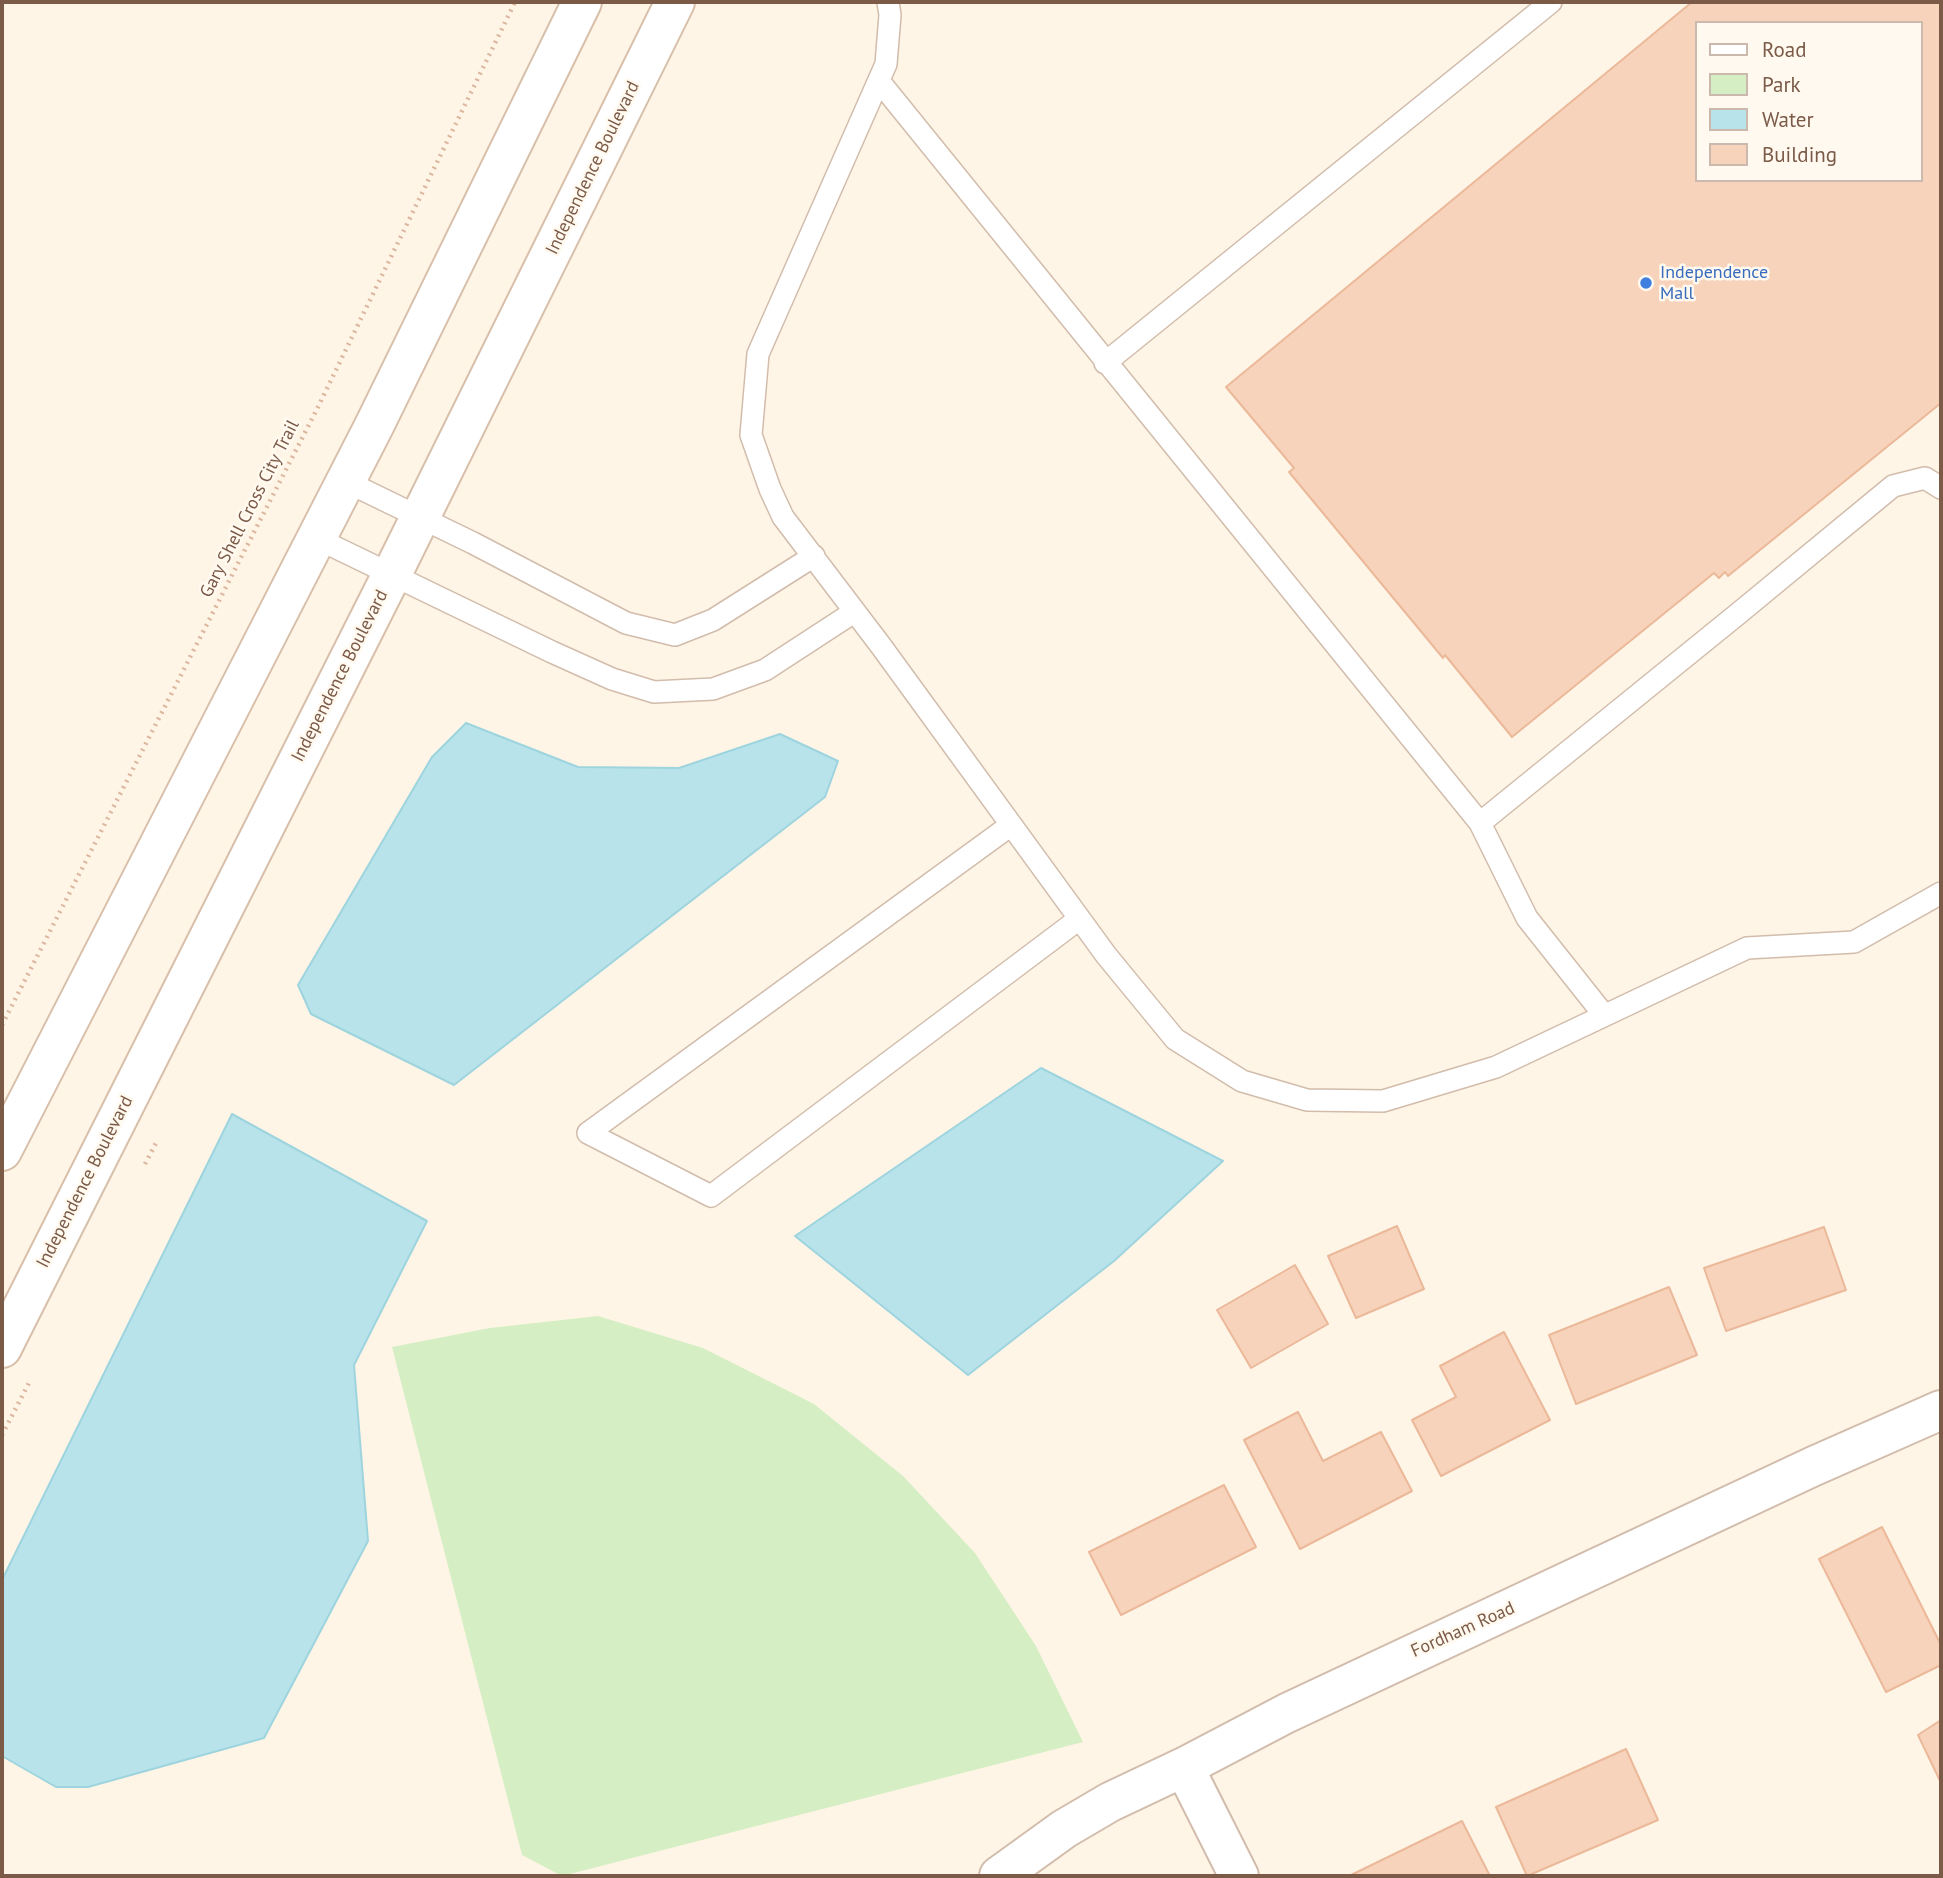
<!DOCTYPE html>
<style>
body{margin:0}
#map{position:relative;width:1943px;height:1878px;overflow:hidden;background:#fef5e7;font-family:"PT Sans",sans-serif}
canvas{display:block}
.frame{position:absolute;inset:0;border:4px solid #7b5a48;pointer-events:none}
.legend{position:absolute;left:1695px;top:21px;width:228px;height:161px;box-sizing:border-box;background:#fff9ef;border:2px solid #cab9ac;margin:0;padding:9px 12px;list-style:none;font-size:21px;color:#7b5a48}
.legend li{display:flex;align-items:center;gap:14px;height:35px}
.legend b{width:35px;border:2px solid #cab9ac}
</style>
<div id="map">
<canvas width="1943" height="1878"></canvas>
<div class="frame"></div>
<ul class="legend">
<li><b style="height:9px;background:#fff"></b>Road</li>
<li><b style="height:19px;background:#d5eec3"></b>Park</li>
<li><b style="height:19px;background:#b8e3eb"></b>Water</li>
<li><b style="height:19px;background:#f7d3bb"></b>Building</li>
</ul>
</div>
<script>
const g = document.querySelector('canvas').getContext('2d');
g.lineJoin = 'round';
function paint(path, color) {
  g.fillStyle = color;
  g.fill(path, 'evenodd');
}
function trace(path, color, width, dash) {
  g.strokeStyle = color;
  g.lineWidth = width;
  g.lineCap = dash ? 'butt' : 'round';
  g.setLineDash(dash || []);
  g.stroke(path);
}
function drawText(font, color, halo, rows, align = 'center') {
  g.font = font + ' "PT Sans",sans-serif';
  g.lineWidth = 5;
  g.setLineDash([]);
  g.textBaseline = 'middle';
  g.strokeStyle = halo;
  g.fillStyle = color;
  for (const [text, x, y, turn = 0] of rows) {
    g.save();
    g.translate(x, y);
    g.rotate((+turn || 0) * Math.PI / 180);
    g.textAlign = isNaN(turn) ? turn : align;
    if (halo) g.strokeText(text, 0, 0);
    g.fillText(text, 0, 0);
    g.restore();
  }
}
paint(new Path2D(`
 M598,1316l105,32 111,56 89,72 72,77 61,93 47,96 -521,134 -40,-21 -130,-508 98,-19z`), '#d5eec3');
const water = new Path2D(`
 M466,723l112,44 101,1 101,-34 58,27 -13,36 -371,288 -143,-71 -13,-29 134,-228z
 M1041,1068l182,93 -109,100 -146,114 -173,-139z
 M232,1114l195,107 -73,144 14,176 -104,197 -176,49h-32l-54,-31v-176z`);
paint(water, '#b8e3eb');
trace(water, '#9ed4de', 2);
const building = new Path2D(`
 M1692,2h249v401l-213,173 -3,-4 -6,6 -5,-5 -202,164 -67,-82 -2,3 -154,-186 5,-4 -68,-81zM1696,23h224v157h-224z
 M1397,1226l27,63 -68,29 -28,-62z
 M1824,1227l22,63 -120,41 -22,-63z
 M1295,1265l33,59 -77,44 -34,-58z
 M1669,1287l28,68 -121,49 -27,-69z
 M1504,1332l46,88 -109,56 -29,-56 44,-23 -16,-31z
 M1298,1412l25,49 58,-29 31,59 -112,58 -56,-109z
 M1224,1485l32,62 -135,68 -32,-63z
 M1882,1527l59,118v20l-55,27 -67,-133z
 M1941,1720v63l-23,-48z
 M1626,1749l32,71 -131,56 -31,-69z
 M1462,1821l28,55h-141z`);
paint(building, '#f7d3bb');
trace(building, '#ebb99a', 2);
const lane = new Path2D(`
 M888,2l2,13 -4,49 -128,290 -7,81 19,54 13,28 98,129 225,309 69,84 67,42 65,19 76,1 113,-34 251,-119 107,-6 87,-49
 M879,81l601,742 47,95 77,97
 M1105,363l446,-361
 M345,481l128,62 153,80 49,12 38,-15 101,-64
 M316,538l236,114 60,27 42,13 59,-3 52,-19 89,-58
 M1480,823l259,-210 154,-127 32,-8 16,10
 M1011,825l-423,308 123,63 368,-277`);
const street = new Path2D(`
 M1184,1767l55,109
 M999,1876l65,-47 46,-27 74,-35 103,-54 527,-247 127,-56`);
const secondary = new Path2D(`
 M2,1151l372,-725 208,-424
 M2,1348l390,-774 283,-572`);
trace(lane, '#d2bcab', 24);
trace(street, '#d2bcab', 42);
trace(secondary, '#d8bfaa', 42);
trace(new Path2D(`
 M2,1025l315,-616 198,-407
 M145,1164l11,-21
 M2,1435l29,-56`), '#dcb69e', 4.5, [2, 5]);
trace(lane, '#fff', 21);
trace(street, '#fff', 38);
trace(secondary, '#fff', 38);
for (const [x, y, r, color] of [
 [1646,283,7,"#3f7fe0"]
]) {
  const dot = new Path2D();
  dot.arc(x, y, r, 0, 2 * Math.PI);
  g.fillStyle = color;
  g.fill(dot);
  trace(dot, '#fff9ef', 2.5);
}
drawText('18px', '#7b5a48', '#fff9ef', [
 ["Independence Boulevard",593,168,-64],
 ["Gary Shell Cross City Trail",250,509,-63],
 ["Independence Boulevard",340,676,-63],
 ["Independence Boulevard",85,1182,-63],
 ["Fordham Road",1463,1630,-24]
]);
drawText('18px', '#366cbe', '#fff9ef', [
 ["Independence",1660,273],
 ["Mall",1660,294]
], 'left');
</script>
